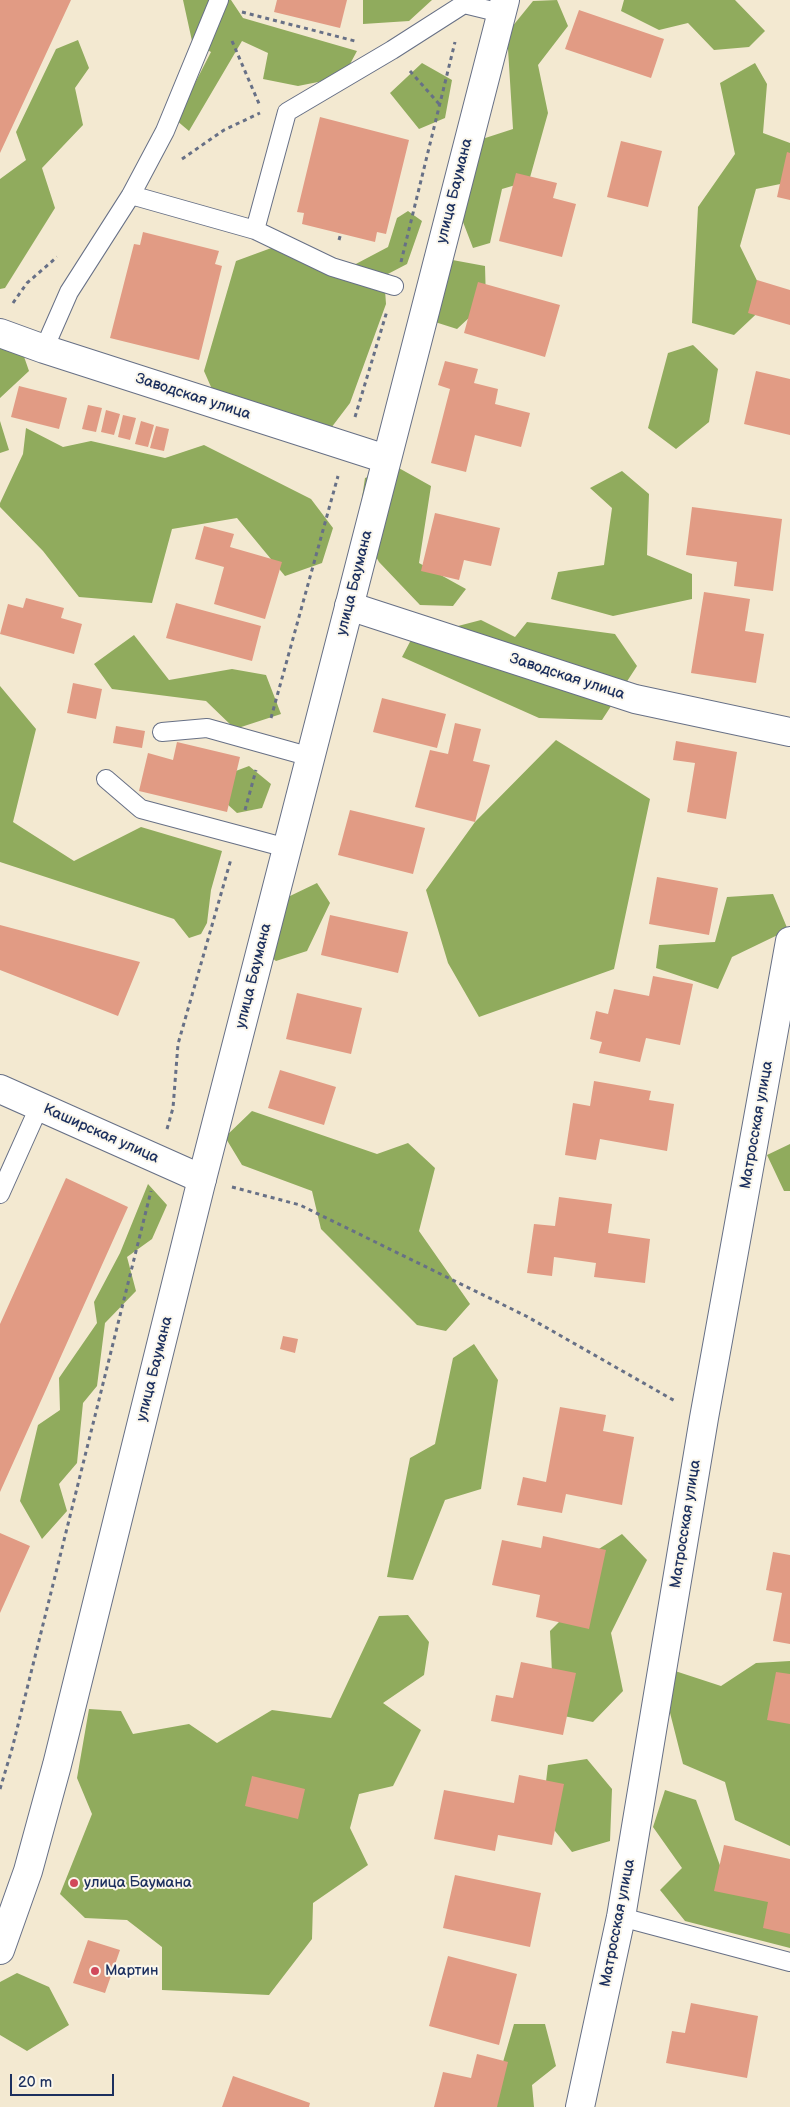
<!DOCTYPE html>
<meta charset="utf-8">
<style>
body{margin:0}
#map{position:relative;width:790px;height:2107px;overflow:hidden;background:#f3e9d1;font-family:"Balsamiq Sans",sans-serif}
canvas{display:block}
.scale{position:absolute;left:10px;top:2074px;width:104px;height:22px;box-sizing:border-box;border:2px solid #1b2f5e;border-top:0;padding-left:6px;font-size:15px;line-height:18px;white-space:nowrap;color:#1b2f5e;-webkit-text-stroke:4px #fbf7ec;paint-order:stroke}
</style>
<div id="map">
<canvas width="790" height="2107"></canvas>
<div class="scale">20 m</div>
</div>
<script>
const g = document.querySelector('canvas').getContext('2d');
g.lineJoin = 'round';
function paint(path, color) {
  g.fillStyle = color;
  g.fill(path, 'evenodd');
}
function trace(path, color, width, dash) {
  g.strokeStyle = color;
  g.lineWidth = width;
  g.lineCap = dash ? 'butt' : 'round';
  g.setLineDash(dash || []);
  g.stroke(path);
}
function drawText(font, color, halo, rows, align = 'center') {
  g.font = font + ' "Balsamiq Sans",sans-serif';
  g.lineWidth = 4;
  g.setLineDash([]);
  g.textBaseline = 'middle';
  g.strokeStyle = halo;
  g.fillStyle = color;
  for (const [text, x, y, turn = 0] of rows) {
    g.save();
    g.translate(x, y);
    g.rotate((+turn || 0) * Math.PI / 180);
    g.textAlign = isNaN(turn) ? turn : align;
    if (halo) g.strokeText(text, 0, 0);
    g.fillText(text, 0, 0);
    g.restore();
  }
}
paint(new Path2D(`
 M183,0h48l12,18 114,33 -14,26 -45,9 -35,-7 5,-26 -26,-12 -53,90 -13,-11 35,-68 -19,-11z
 M363,0h69l-23,21 -46,3z
 M557,0l11,26 -30,39 10,48 -19,68 -27,8 -12,54 -17,5 -15,-39 18,-68 37,-12 -6,-96 26,-32z
 M624,0h111l30,31 -16,16 -35,3 -26,-27 -29,7 -38,-19z
 M78,40l11,28 -14,20 8,37 -41,43 13,40 -50,80 -5,1v-110l26,-19 -10,-28 40,-83z
 M422,63l30,17 -7,38 -26,11 -29,-36z
 M755,63l12,21 -4,49 27,10v39l-34,7 -16,57 28,57 -34,32 -42,-12 6,-116 37,-53 -15,-71z
 M408,211l14,10 -15,43 -23,12 2,28 -36,99 -22,29 -113,-36 -11,-25 32,-110 38,-14 61,28 53,-28 9,-29z
 M447,259l38,7 1,36 -29,27 -22,-7z
 M0,341l21,7 8,23 -29,27z
 M693,345l25,24 -9,53 -33,27 -28,-21 20,-75z
 M0,421l9,29 -9,3z
 M26,428l37,19 28,-6 74,17 39,-13 107,54 22,29 -11,35 -37,13 -48,-58 -65,11 -20,74 -73,-6 -36,-46 -43,-44v-4l23,-49z
 M397,467l34,19 -12,77 47,26 -13,17 -33,-1 -41,-43 -21,-38 7,-46z
 M622,471l27,23 -2,61 45,19v25l-79,17 -62,-17 7,-27 46,-7 8,-57 -22,-20z
 M481,620l34,17 12,-15 88,12 22,32 -35,54 -63,-2 -137,-61 10,-19z
 M134,635l35,45 63,-11 34,6 15,39 -46,15 -29,-28 -94,-12 -18,-25z
 M0,686l36,43 -23,93 61,39 67,-34 81,24 -11,39 -4,33 -6,11 -12,4 -15,-19 -174,-57z
 M556,740l94,59 -36,170 -135,48 -31,-54 -22,-73 49,-68z
 M249,766l22,18 -9,24 -25,5 -22,-20 5,-16z
 M317,883l13,20 -23,48 -31,10 -23,-18 10,-34z
 M773,894l15,36 -56,27 -14,32 -62,-21 3,-23 56,-3 12,-45z
 M252,1111l125,43 31,-11 27,25 -16,63 51,73 -24,27 -29,-6 -96,-96 -9,-38 -70,-26 -17,-28z
 M790,1144v47h-6l-17,-36z
 M148,1184l19,21 -15,34 -25,18 9,34 -31,32 -8,63 -14,17 -6,60 -18,21 8,27 -25,28 -22,-38 18,-76 22,-15 -1,-32 38,-55 -3,-21 26,-49z
 M474,1344l24,36 -17,109 -36,11 -32,80 -26,-3 23,-119 25,-14 18,-86z
 M622,1534l25,26 -36,73 12,58 -30,31 -39,-8 -4,-83 34,-34 4,-41z
 M408,1615l21,27 -5,33 -41,28 38,27 -28,56 -34,8 -9,34 18,37 -55,38 -1,36 -43,56 -107,-5v-43l-35,-27 -42,-2 -25,-24 32,-80 -15,-36 12,-69 32,2 12,23 56,-10 28,19 55,-33 59,8 48,-102z
 M790,1661v185l-55,-26 -10,-38 -42,-18 -17,-67 6,-27 49,16 35,-23z
 M587,1759l25,30 -2,52 -38,11 -30,-37 6,-50z
 M665,1790l31,10 30,82 64,18v48l-105,-27 -25,-31 22,-22 -29,-41z
 M17,1973l32,14 20,38 -42,26 -27,-16v-53z
 M514,2024h31l11,42 -24,19 2,22h-44z`), '#90ab5d');
paint(new Path2D(`
 M0,0h71l-71,153z
 M277,0h70l-7,28 -66,-16z
 M579,10l85,29 -13,39 -86,-29z
 M320,117l89,23 -23,94 -9,-2 -2,10 -73,-18 2,-11 -7,-1z
 M621,141l41,10 -14,56 -41,-10z
 M787,152l3,1v47l-13,-3z
 M516,173l41,10 -4,15 23,6 -14,53 -63,-16z
 M143,232l76,19 -4,13 7,2 -23,94 -89,-22 24,-94 6,1z
 M757,280l33,10v35l-42,-12z
 M478,282l82,23 -15,52 -81,-24z
 M445,361l33,8 -4,14 24,6 -3,15 35,9 -9,34 -46,-12 -9,37 -35,-9 19,-74 -12,-4z
 M756,371l34,8v56l-46,-11z
 M19,386l48,12 -8,31 -48,-12z
 M88,405l14,3 -6,24 -14,-3z
 M106,410l14,4 -6,21 -13,-3z
 M123,415l13,3 -6,22 -12,-3z
 M141,421l13,4 -6,22 -13,-3z
 M156,426l13,3 -5,22 -14,-3z
 M692,507l90,12 -9,72 -39,-5 3,-24 -51,-7z
 M435,513l65,15 -9,38 -27,-6 -5,20 -38,-9z
 M204,526l30,8 -4,13 52,15 -17,57 -51,-15 10,-37 -29,-8z
 M704,592l46,7 -5,32 19,3 -8,49 -65,-10z
 M26,598l38,10 -3,10 21,6 -8,30 -74,-20 8,-30 15,4z
 M176,603l85,23 -9,35 -86,-23z
 M73,683l29,6 -6,30 -29,-6z
 M382,698l64,16 -9,34 -64,-16z
 M455,723l26,6 -8,32 17,4 -15,57 -60,-15 15,-57 18,4z
 M116,726l29,5 -3,17 -29,-5z
 M676,741l61,11 -11,67 -39,-7 8,-49 -22,-3z
 M177,742l63,15 -13,55 -88,-21 9,-38 25,7z
 M350,810l75,18 -12,46 -75,-19z
 M657,877l61,11 -9,47 -60,-11z
 M330,915l78,17 -10,41 -77,-18z
 M0,925l140,37 -22,54 -118,-46z
 M653,976l40,8 -13,61 -34,-7 -6,24 -41,-9 3,-11 -12,-3 6,-28 12,3 6,-25 35,7z
 M297,993l65,15 -11,46 -65,-15z
 M280,1070l56,17 -12,38 -56,-17z
 M594,1081l57,10 -2,9 25,4 -7,47 -67,-12 -4,21 -31,-5 8,-52 17,3z
 M66,1178l62,29 -128,285v-168z
 M559,1197l53,7 -4,29 42,6 -5,44 -51,-6 2,-14 -42,-6 -2,19 -25,-3 7,-49 21,2z
 M283,1336l15,3 -3,14 -15,-4z
 M560,1407l46,8 -3,16 31,6 -12,68 -56,-11 -4,19 -45,-8 6,-28 23,5z
 M0,1533l30,13 -30,67z
 M543,1536l63,14 -17,79 -53,-12 4,-22 -48,-10 10,-45 39,8z
 M773,1552l17,3v89l-17,-3 9,-48 -16,-3z
 M521,1662l55,11 -13,62 -72,-14 5,-26 17,3z
 M776,1672l14,2v50l-23,-4z
 M519,1775l45,9 -12,61 -54,-10 -3,16 -61,-12 10,-49 70,13z
 M252,1776l53,13 -7,30 -53,-13z
 M724,1845l66,14v75l-27,-6 5,-26 -54,-11z
 M455,1875l86,18 -11,54 -87,-19z
 M88,1940l32,10 -15,43 -32,-10z
 M448,1956l69,18 -18,71 -70,-19z
 M691,2003l67,13 -11,62 -81,-15 6,-32 13,2z
 M477,2054l31,8 -11,45h-63l9,-35 28,6z
 M233,2076l77,27 -1,4h-87z`), '#e19b84');
const lane = new Path2D(`
 M131,195l124,35 32,-118 105,-62 72,-46 37,9
 M255,230l77,37 62,19
 M44,349l25,-57 62,-97 34,-64 54,-131
 M162,732l45,-4 104,29
 M106,779l35,30 146,39
 M0,1194l39,-87
 M621,1917l169,45`);
const street = new Path2D(`
 M0,333l44,16 342,110
 M349,606l286,93 155,33
 M0,1089l202,90
 M580,2107l41,-190 83,-499 86,-477`);
const secondary = new Path2D(`
 M0,1950l28,-79 29,-106 145,-586 303,-1179`);
trace(lane, '#677086', 20);
trace(street, '#677086', 30);
trace(secondary, '#677086', 30);
trace(new Path2D(`
 M242,12l113,29
 M232,41l28,65
 M410,71l30,34
 M182,159l42,-29 36,-17
 M339,240l2,-7
 M401,262l54,-220
 M13,303l14,-20 30,-26
 M355,417l32,-106
 M271,718l67,-242
 M245,810l11,-40
 M167,1129l6,-21 5,-64 53,-185
 M232,1187l68,18 226,111 149,85
 M0,1789l12,-40 139,-558`), '#677086', 3, [4, 4]);
trace(lane, '#fff', 18);
trace(street, '#fff', 28);
trace(secondary, '#fff', 28);
for (const [x, y, r, color] of [
 [74,1883,5,"#d1495b"],
 [95,1971,5,"#d1495b"]
]) {
  const dot = new Path2D();
  dot.arc(x, y, r, 0, 2 * Math.PI);
  g.fillStyle = color;
  g.fill(dot);
  trace(dot, '#fbf7ec', 2);
}
drawText('15px', '#1b2f5e', '#fbf7ec', [
 ["улица Баумана",455,191,-76],
 ["Заводская улица",193,397,18],
 ["улица Баумана",355,583,-76],
 ["Заводская улица",567,677,18],
 ["улица Баумана",254,976,-76],
 ["Матросская улица",757,1125,-80],
 ["Каширская улица",101,1134,24],
 ["улица Баумана",155,1369,-76],
 ["Матросская улица",686,1524,-81],
 ["Матросская улица",618,1923,-79]
]);
drawText('15px', '#1b2f5e', '#fbf7ec', [
 ["улица Баумана",84,1883],
 ["Мартин",105,1971]
], 'left');
</script>
